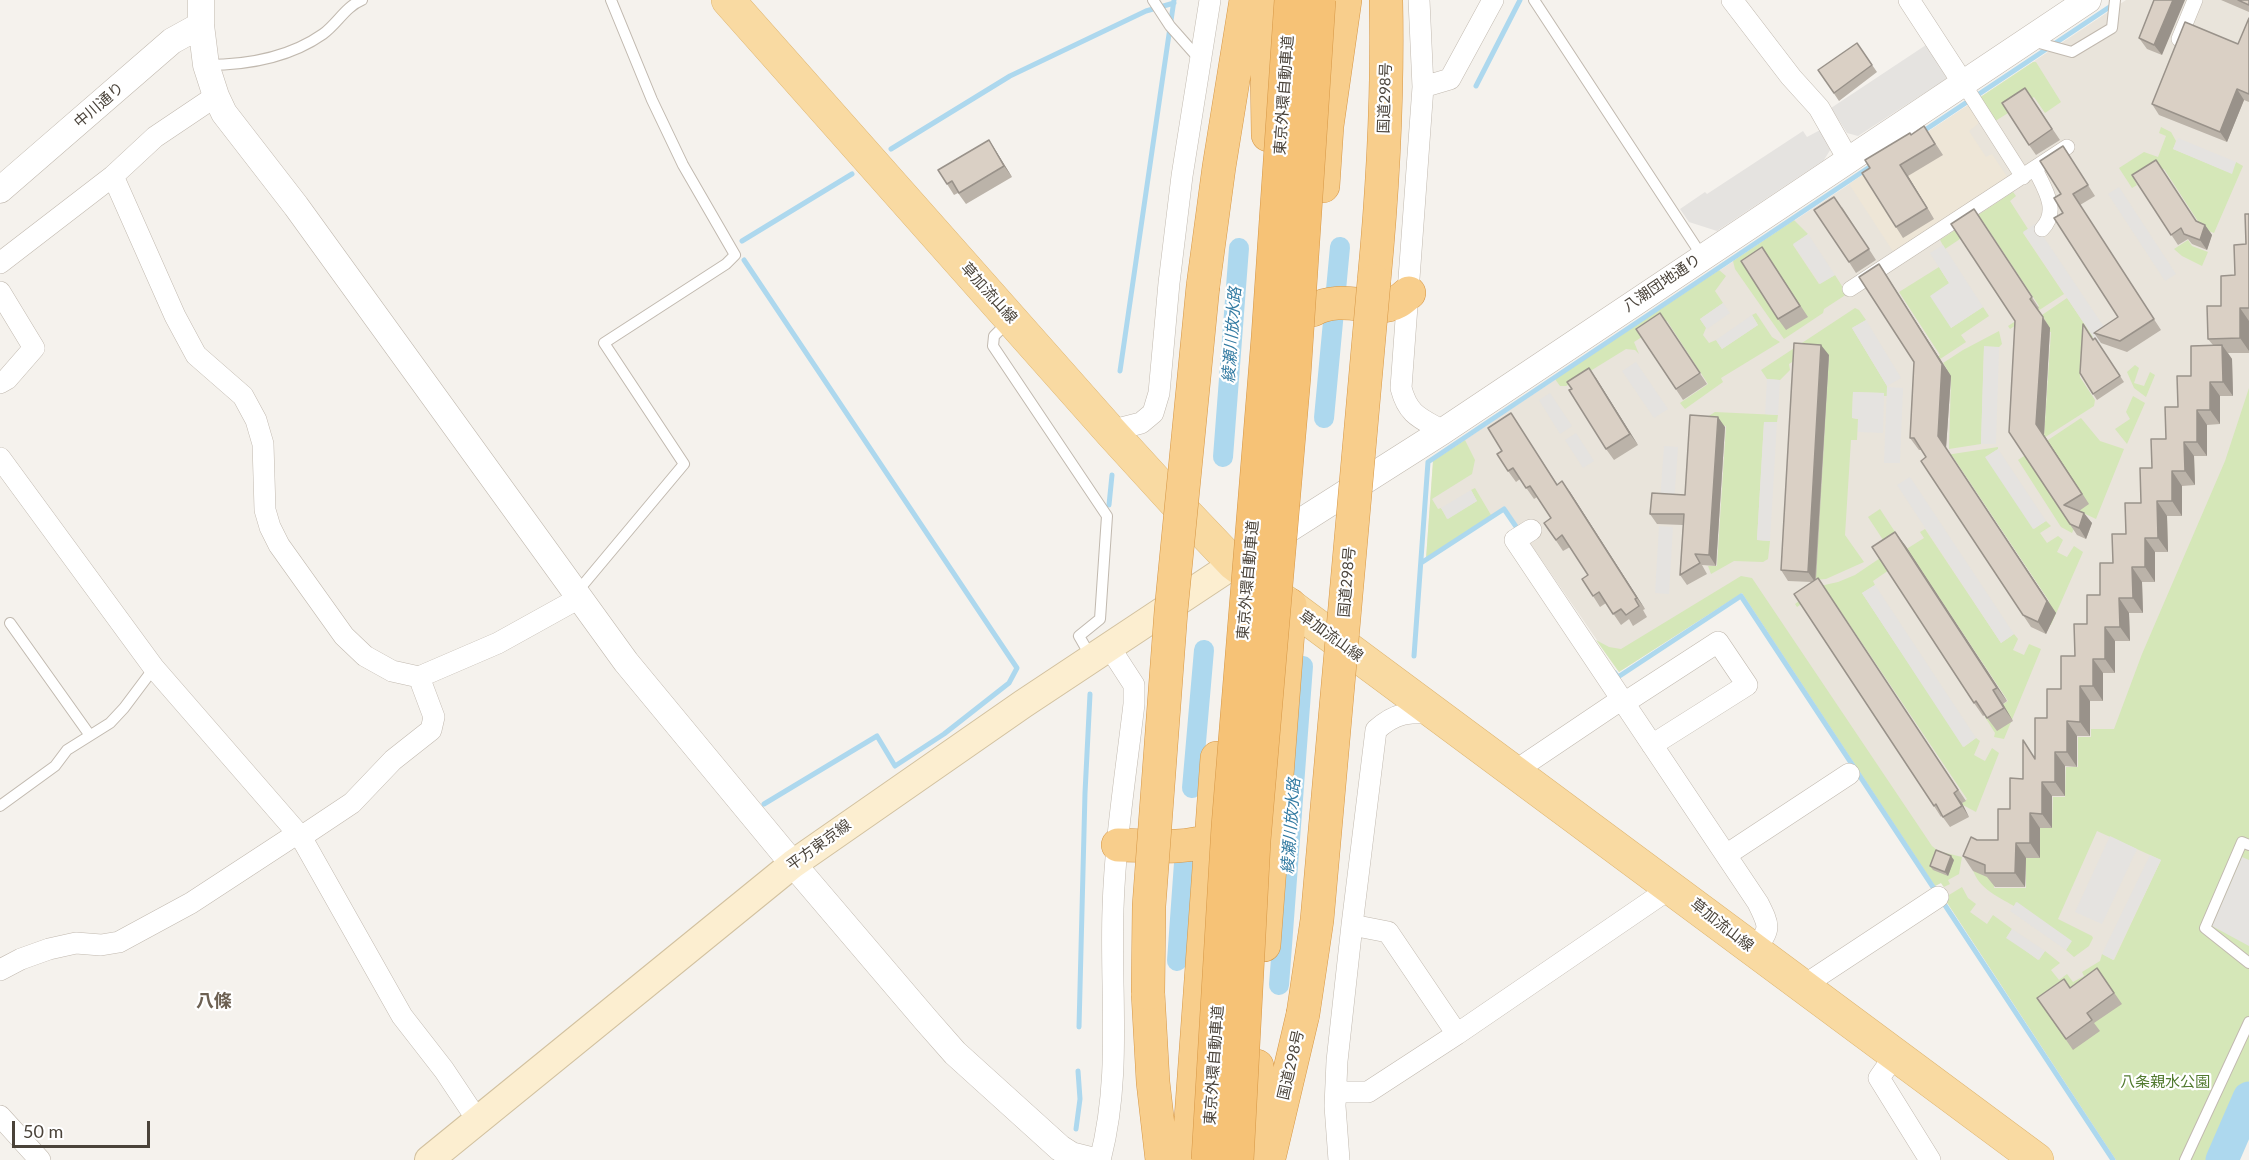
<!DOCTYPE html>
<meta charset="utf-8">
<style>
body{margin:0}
#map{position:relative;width:2249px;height:1160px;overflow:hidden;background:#f5f2ed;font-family:Lato,sans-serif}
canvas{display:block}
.scale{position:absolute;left:12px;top:1121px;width:138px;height:27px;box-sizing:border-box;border:3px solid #4a433a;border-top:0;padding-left:8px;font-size:18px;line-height:21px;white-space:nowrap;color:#4a433a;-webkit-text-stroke:4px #fff;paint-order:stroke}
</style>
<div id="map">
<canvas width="2249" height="1160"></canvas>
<div class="scale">50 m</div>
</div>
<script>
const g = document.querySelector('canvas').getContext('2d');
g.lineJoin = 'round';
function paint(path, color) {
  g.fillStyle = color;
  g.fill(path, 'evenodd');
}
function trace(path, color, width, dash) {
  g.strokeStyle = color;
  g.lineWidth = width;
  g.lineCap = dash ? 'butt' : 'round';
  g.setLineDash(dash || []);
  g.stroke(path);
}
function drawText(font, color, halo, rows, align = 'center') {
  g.font = font + ' Lato,"Noto Sans JP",sans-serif';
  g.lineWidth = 4.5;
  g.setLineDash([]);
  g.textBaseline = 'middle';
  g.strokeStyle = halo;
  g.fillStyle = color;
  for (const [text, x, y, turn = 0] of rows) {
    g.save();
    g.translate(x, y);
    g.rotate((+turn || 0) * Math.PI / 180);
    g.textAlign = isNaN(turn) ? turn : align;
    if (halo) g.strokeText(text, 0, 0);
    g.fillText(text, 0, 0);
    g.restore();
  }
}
paint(new Path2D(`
 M2126,0h123v1081l-33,79h-100l-172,-262 4,-3 -7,-12 -6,3 -193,-293 -123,79 -114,-165 -79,52 7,-98z`), '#e9e4db');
paint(new Path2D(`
 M1973,102l6,10 -1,12 -9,7 17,26 6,-3 16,24 -114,75 -45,-69z`), '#eee6d7');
paint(new Path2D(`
 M2033,62h3l25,40 -16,11 -11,-16 -42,26 -13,-25z
 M2161,127l10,5 5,9 -3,8 58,24 5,-11 7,4 -29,67 -11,-4 -39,-60 -10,6 -20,4 3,6 -5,3 -13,-20 25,-16 14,5 8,-21 -7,-3z
 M2013,192l3,4 -6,5 18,28 -5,4 41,61 -54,35 -2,-3 31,-20 -55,-83 -39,26 -5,-9z
 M1794,220l14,14 -15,11 26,39 16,-9 12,19 -23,15 -1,4 -39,26 -49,-70 -2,-8z
 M2188,240l4,6 16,6 -6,14 -20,-10 -8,-7z
 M1939,267l10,16 2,45 32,-21 6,9 -28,19 5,7 -38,25 -7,2 19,-14 -41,-63z
 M1719,270l7,6 -11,15 8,12 -23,16 6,9 -3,7 6,8 7,-3 6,9 36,-24 -6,-10 4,-2 16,24 8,5 -59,36 2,4 -38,27 -5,-6 28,-19 -41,-63 -33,21 5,12 -4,-4 -9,-1 -60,37h-6l-5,-7z
 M2067,298l26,39 -12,8 -1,32 15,23 -1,6 -58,37 8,-6 7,-105 -18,-2 13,-8 -4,-7z
 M1855,308l4,2 7,10 -14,8 35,58v10h-3v-3l-31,-1 -1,26 6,1 -1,21h-6l-6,95 19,27 -38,17 -25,2 15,-5 13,-221 -28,-3 -1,5 -11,7 1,6 -10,10 -13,-1 -6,-9z
 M1999,331l3,13 -3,3h-15l-3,97 -32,5 2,-69 -18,-1 14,-10 -4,-6 20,-13z
 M2135,365l4,3 -5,15 10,3 6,-14 5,3 -9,22 -12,-9 -7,-16z
 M2249,388v693l-33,79h-100l-172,-262 18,-11 6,11 8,6 -6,8 17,12 6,-9 19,14 -5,8 31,23 7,-9 15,12 -9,7 8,10 8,-6 6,8 11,-6 -2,-4 18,-11 2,-7 12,6 47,-100 -64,-29 -39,88 34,17 1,2 -4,8 -15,11 -8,-7 5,-9 -55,-39 -2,4c-17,-10 -39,-19 -42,-41l21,-15 1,38h32v-30h14v-30h12l1,-31h12l1,-30h12v-30h13v-8h23l28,-75 83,-193z
 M2133,396l12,7 -18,41 -12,-15 15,-10 -4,-7z
 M1715,412l63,3 -1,7h-13l-7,118 13,1 -2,18 -5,3 -29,-1 -23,13 -3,-8h9l9,-140 -28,-3z
 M2081,418l19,23 24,8 -28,70 -15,-7 -9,21 -11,-6 -43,-67z
 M1465,440l10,20 -3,14 -40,25 6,10 3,-1 6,11 30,-18 -6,-11 4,-2 16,27 -65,44 7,-98z
 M1998,447v2l-12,8 48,72 12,-8 5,5 -11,7 7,10 11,-7 5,4 -6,12 10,5 7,-11 9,6 -32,73 -13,-7 7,-14 4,-3 -96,-144 -5,2 -2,-4z
 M1880,509l19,29 -12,8 -19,-29z
 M1925,529l76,114 13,-9 4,5 -5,11 11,5 5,-11 12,5 -37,90 -10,-2 1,-4 -10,-16 23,-16 -97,-146 -38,26 2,4 -13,8 102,154 12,-9 4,3 -6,14 11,6 7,-13 7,5 -23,59 -15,-8 6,-5 -142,-211 -28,19 -2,-3 25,-18 18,-4 17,-7 46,-31 4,6 19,-12 -4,-6z
 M1741,576l11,2 180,268 6,5 24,6 -3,17 -11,6 2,4 -6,3 -3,-4 -6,3 -193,-293 -123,79 -23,-32 13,7 12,2z`), '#d5e7b8');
paint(new Path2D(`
 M1926,45l20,29v5l-88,57 -11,-3 -16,-25z
 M1822,129l10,18 -8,13 -107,71 -28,-9 -9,-13 25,-17 2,2 96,-63 4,6z
 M2178,138l58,24 -4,12 -59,-25z
 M2119,187l57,87 -11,7 -57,-87z
 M2035,224l75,112 -12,8 -75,-112z
 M1808,234l27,41 -15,9 -27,-40z
 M1943,245l40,62 -32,21 -21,-32 19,-13 -19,-30z
 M1723,303l7,10 -23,16 -7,-10z
 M1752,315l6,10 -36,24 -6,-9z
 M1866,320l35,58 -14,8 -35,-58z
 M1984,346l15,1 -3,97h-15z
 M1636,362l32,47 -14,9 -32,-47z
 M1767,379l13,1 -2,35 -13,-1z
 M1887,387l16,1 -3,75h-16z
 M1853,392l31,1 -1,40 -25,-1v-13l-6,-1z
 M1550,393l22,33 -12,8 -21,-34z
 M1764,422h13l-7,119 -13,-1z
 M1576,433l18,28 -11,7 -18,-28z
 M1664,446l14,1 -4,56 -14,-2z
 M1998,449l48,72 -13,8 -48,-72z
 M1910,477l104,157 -13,9 -104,-158z
 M1471,490l6,11 -29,18 -7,-11z
 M1659,526l14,1 -4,67 -14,-1z
 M1875,585l101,153 -13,9 -101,-154z
 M2110,836l27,13 -35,75 -27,-12z
 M2150,855l11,5 -48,100 -11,-6z
 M2242,857l7,3v86l-37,-20z
 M2017,902l55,39 -6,9 -56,-39z
 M2012,929l33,22 -6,9 -33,-22z`), '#e5e3e0');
trace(new Path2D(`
 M1476,86l44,-86
 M1922,132l192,-128
 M891,149l119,-73 136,-65 28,-8
 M742,241l110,-67
 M744,260l273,408 -8,15 -65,51 -49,32 -18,-30 -113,68
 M1120,371l54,-371
 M1109,505l3,-30
 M1421,563l83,-54 15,22
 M1414,656l14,-194 446,-298
 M1615,673l3,4 123,-81 372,564
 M1079,1027l6,-234 5,-99
 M1076,1129l4,-30 -2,-28`), '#add8ee', 5);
trace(new Path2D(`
 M1324,418l16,-171
 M1223,457l16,-209
 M1192,788l12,-138
 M1177,961l7,-98
 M1279,985l24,-319`), '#add8ee', 20);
trace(new Path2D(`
 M2222,1160l27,-62`), '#add8ee', 33);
const service = new Path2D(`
 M1153,0l17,26 31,35
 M1534,0l168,256
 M2032,41l40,11 40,-24 3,-28
 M206,65c41,0 83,-7 117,-31 15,-11 22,-27 39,-34
 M1009,321l-15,15 -1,10 114,170 -7,103 -21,17 12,21
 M577,592l107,-128 -80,-121 122,-79 9,-9 -52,-90 -31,-65 -41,-100
 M10,623l79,111
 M0,806l55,-40 12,-16 43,-27 14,-15 30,-40
 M2249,845l-7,-3 -37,86 44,35
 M2185,1160l64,-138`);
const pedestrian = new Path2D(`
 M2179,39l16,-39
 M1963,83l60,94
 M2035,169c9,19 25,41 7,60
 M1850,289l217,-142`);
const minor = new Path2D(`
 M1419,0l4,87 -22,301c7,27 19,30 42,43
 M1732,0l59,77 28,31 29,51
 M1909,0l54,83
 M1423,87l27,-8 43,-79
 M113,176l62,140 21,39 47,41 13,24 7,24 2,66 5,17 9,18 65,91 21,20 27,15 27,6 79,-34 83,-46
 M0,263l113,-87 42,-39 61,-41
 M0,292l34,56 -27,31 -7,4
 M1110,431l31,-8 12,-10 6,-20 10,-110 13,-107 28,-176
 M0,458l154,210 147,169 101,179 42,54 34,51
 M1531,530l-16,10 243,363c12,24 13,26 -4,47
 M1624,703l94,-61 29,43 -95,60
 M1515,771l107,-72
 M301,837l51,-34 41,-43 38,-30 3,-13 -15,-40
 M1726,855l123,-81
 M1352,925l36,7 69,102
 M0,970l21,-11 28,-10 27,-6 25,2 18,-3 72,-39 107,-70
 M1803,986l135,-89
 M1895,1055l-16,23 51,82
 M1336,1092h32l89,-58 215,-147
 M0,1116l40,44
 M1100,1160c22,-83 10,-167 13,-251 2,-68 13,-137 21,-205v-19l-24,-37
 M1339,1160l-4,-54 2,-45 15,-136 24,-195c20,-18 33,-18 58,-17`);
const tertiary = new Path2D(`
 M201,0v25l5,40 10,31 8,17 72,93 330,456 167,202 133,156 29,33 105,95 11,7 20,5
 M0,190l172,-149 29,-16
 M1270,541l173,-110 645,-431`);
const secondary = new Path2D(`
 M429,1160l364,-296 230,-160 211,-140`);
const primary = new Path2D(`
 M728,0l382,431 63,69 61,64 803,596`);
const trunk = new Path2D(`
 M1266,0l2,135
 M1323,186l4,-60 18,-126
 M1374,281c9,-94 14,-187 12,-281
 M1203,286l16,-119 27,-167
 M1313,310c30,-17 62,4 84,-8 4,-2 8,-6 12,-9
 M1118,845c30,0 64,5 92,-5
 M1264,945l26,-340
 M1148,993l5,89 9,78
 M1269,1158l34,-144
 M1188,1160l29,-402
 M1255,1160l2,-94`);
trace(service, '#c1b9af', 12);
trace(pedestrian, '#c1b9af', 16);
trace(minor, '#c1b9af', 22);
trace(tertiary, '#c1b9af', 27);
trace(secondary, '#d2c19f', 30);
trace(primary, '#dfb671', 34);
trace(trunk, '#d69746', 34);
trace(service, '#fff', 10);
trace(pedestrian, '#fff', 15);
trace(minor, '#fff', 21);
trace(tertiary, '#fff', 26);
trace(secondary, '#fceed0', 28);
trace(primary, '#f9daa2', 33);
trace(trunk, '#f8ce8c', 33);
const trunkBridge = new Path2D(`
 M1148,993l1,-87 22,-295 32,-325
 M1303,1014l14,-94 57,-639`);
const motorwayBridge = new Path2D(`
 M1208,1160l20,-333 40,-490 23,-337
 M1237,1160l17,-320 40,-463 25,-377`);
trace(trunkBridge, '#d69746', 34, []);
trace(motorwayBridge, '#d69746', 34, []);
trace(trunkBridge, '#f8ce8c', 33);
trace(motorwayBridge, '#f6c276', 33);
paint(new Path2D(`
 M2154,0l8,55 -15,-6 -8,-11z
 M2221,0h28v12z
 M2249,18v84l-5,-2 -17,42 -68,-27 -7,-11 86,-60z
 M1857,43l20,29 -38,29 -21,-31z
 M2025,88l35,52 -24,15 -7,-10z
 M1924,126l19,29 -35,21 26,43 -31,19 -7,-11 -26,-59 41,-33z
 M989,140l23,37 -46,27 -8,-11 -4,2 -7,-11z
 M2063,146l32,50 -15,9 81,125 -34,22 -26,-9 -7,-10 24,-16 -55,-104 -2,-19z
 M2132,175l65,46 8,4 7,10 -5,15 -15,-6 -4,-5 -10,6z
 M1842,207l34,53 -20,13 -7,-11z
 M1974,209l65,99 -1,1 12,19 -6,107 45,69 -10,7 13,12 -6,16 -9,-4 -68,-103 6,-111z
 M2249,214v139h-21l4,6 1,37h-13v28l-13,1v31h-13l1,29 -13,1v30h-15l1,36h-13v30h-13l1,31h-14l1,28h-15v32h-12v28h-13v35h-13v31l-12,-1v30h-13v32h-12v30h-14l-1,29h-30l-8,-10 -14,-6 -10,-15 14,-16h21l25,-61 12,-23 12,-38 14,-29 26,-65 13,-29 13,-32 28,-60 11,-35 14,-29 12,-32 13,-31 22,-31 -5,-6 27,-64 11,-31z
 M1762,247l46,70 -22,13 -8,-11z
 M1879,264l72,112 -5,72 110,165 -10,21 -15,-7 -8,-12 -101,-165h-3l-9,-12 4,-76z
 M1660,313l47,71 -24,16 -47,-71z
 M2095,338l29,44 -27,18 -4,-6v-55z
 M1829,355l-13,225 9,9 141,212 -4,2 7,14 -19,10 -8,-11 -1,1 -7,-11 -122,-224 -24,-1 -7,-11z
 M1596,378l42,67 -24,15 -8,-11z
 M1511,413l46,71 13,8 75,117 -2,1 4,7 -14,9 -4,-7 -8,6 -15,-22 -6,4 -7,-11 -5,-21 -18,-28 -7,4 -19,-28 7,-5 -14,-21 -3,2 -14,-20 -4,3 -8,-11 -6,-20z
 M1725,427l-9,139 -14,-1 5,9 -20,11 -7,-10 3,-50 -26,-1 -7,-10 35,-19z
 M1905,545l102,156 -4,3 10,17 -16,10 -12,-16 -2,1 -9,-13z
 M1954,860l-6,16 -15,-6 -3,-4z
 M2097,968l25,36 -28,19 6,8 -27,19 -36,-52 33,-10z`), '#bbb3a9');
paint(new Path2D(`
 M2173,0h12l-23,55 -8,-10z
 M2237,89l7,11 -17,42 -7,-10z
 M989,140l7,11 16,26 -8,-11z
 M1900,165l8,11 26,43 -7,-11z
 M2205,225l7,10 -5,15 -7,-10z
 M1879,264l72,112 -5,72 110,165 -10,21 -8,-12 -100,-186 4,-72z
 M2030,299l20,29 -6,107 45,69 -53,-80z
 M2240,308l9,13v30l-9,-13z
 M1821,345l8,10 -14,227 -7,-10z
 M2222,345l10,14 1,37 -10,-14z
 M1589,368l7,10 42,67 -8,-11z
 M2210,382l10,14v28l-10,-14z
 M2197,410l10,15v31l-10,-14z
 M1718,417l7,10 -9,139 -7,-11z
 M2184,442l10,14 1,29 -10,-14z
 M2172,471l10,15v30l-10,-15z
 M1562,481l8,11 75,117 -8,-11z
 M2157,501l10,15 1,36 -10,-14z
 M2084,513l8,10 -6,16 -7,-11z
 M1895,532l10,13 102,156 -10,-13z
 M2145,538l10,14v30l-10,-15z
 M2132,567l10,15 1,31 -10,-15z
 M2119,598l10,15 1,28 -10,-14z
 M2105,627l10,14v32l-10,-14z
 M2093,659l10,14v28l-10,-15z
 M2080,686l10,15v35l-10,-14z
 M1993,690l10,14 10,17 -9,-13z
 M2067,721l10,15v31l-10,-15z
 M2055,752l10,14v30l-10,-14z
 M2042,782l10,14v32l-10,-14z
 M1954,793l8,10 7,14 -7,-11z
 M2030,813l10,15v30l-10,-15z
 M2016,843l10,15 -1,29 -10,-14z
 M1951,856l3,4 -6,16 -3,-4z`), '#99928a');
const building = new Path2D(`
 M2154,0h19l-19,45 -15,-7z
 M2238,0h11v5z
 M2249,18v76l-12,-5 -17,43 -68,-28 33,-82 53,22z
 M1857,43l15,22 -38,28 -16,-23z
 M2025,88l27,41 -23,16 -27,-42z
 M1924,126l11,18 -35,21 27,43 -31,19 -34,-54 8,-5 -5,-8 45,-27 1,2z
 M989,140l15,26 -45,27 -7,-12 -5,3 -9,-14z
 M2063,146l25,39 -15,9 81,125 -34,22 -26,-8 24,-16 -64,-99 9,-5 -9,-15 7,-4 -21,-33z
 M2156,160l40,61 9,4 -5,15 -16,-6 -3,-6 -10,7 -39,-60z
 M1834,197l35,52 -20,13 -35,-52z
 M1974,209l58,88 -2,2 13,18 -7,107 46,70 -18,11 20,8 -5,15 -9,-4 -61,-92 6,-111 -64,-97z
 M2245,214h4v94h-9v30l-32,1 -1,-33h14v-30l14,-1 -1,-30 12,-1z
 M1762,247l38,59 -22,13 -37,-58z
 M1879,264l63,100 -4,72 109,165 -9,21 -15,-7 -102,-154 5,-4 -12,-19h-4l4,-76 -55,-85z
 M1660,313l40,60 -24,16 -40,-60z
 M2083,324l10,16 2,-2 25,38 -27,18 -13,-21z
 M1794,343l27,2 -13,227 -27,-2z
 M2222,345l1,37h-13v28h-13v32h-13l1,29h-13v30h-15l1,37h-13v29h-13l1,31h-14l1,29h-15v32h-12v27h-13v36l-13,-1v31h-12v30h-13v32l-12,-1v30h-14l-1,30h-30v-8l-22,-9 8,-19 6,3h21v-31h12v-31l13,1v-39l12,19v-41h12v-29h14v-33h14l-1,-32h13v-29h13v-32h13l-1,-29h14l-1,-31h16l-1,-35h12l-1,-29h15l-1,-32h13l-1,-31h14v-30z
 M1589,368l41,66 -24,15 -37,-59 3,-1 -5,-7z
 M1511,413l46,72 5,-4 75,117 -2,1 4,7 -13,9 -5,-6 -8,5 -14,-22 -6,4 -11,-17 6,-4 -26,-40 -6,5 -12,-17 7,-5 -21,-32 -4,2 -13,-20 -5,3 -11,-17 5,-3 -14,-23z
 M1690,415l28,2 -9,138 -14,-1 5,9 -20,12 4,-61h-34l2,-21 33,2z
 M1895,532l102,156 -4,2 11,18 -17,10 -11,-17 -2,2 -102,-156z
 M1818,578l140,212 -4,3 8,13 -19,11 -7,-13 -2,2 -140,-212z
 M1936,850l15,6 -6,16 -15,-6z
 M2097,968l17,25 -27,20 5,7 -26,19 -29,-41 27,-19 6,9z`);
paint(building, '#dad0c5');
trace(building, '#99928a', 1.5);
drawText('15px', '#4a433a', '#fff', [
 ["東京外環自動車道",1284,95,-86],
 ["国道298号",1385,98,-88],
 ["中川通り",99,105,-41],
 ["八潮団地通り",1662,283,-34],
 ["草加流山線",989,293,48],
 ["東京外環自動車道",1248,580,-85],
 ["国道298号",1347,582,-85],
 ["草加流山線",1331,636,36],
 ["平方東京線",819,845,-36],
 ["草加流山線",1722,925,38],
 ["東京外環自動車道",1214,1065,-86],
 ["国道298号",1291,1065,-77]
]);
drawText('15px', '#517a2f', '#fff', [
 ["八条親水公園",2165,1082]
]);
drawText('italic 16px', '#337ba2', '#fff', [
 ["綾瀬川放水路",1232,335,-86],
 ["綾瀬川放水路",1291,826,-86]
]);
drawText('bold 18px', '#6c6052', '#fff', [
 ["八條",214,1001]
]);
</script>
